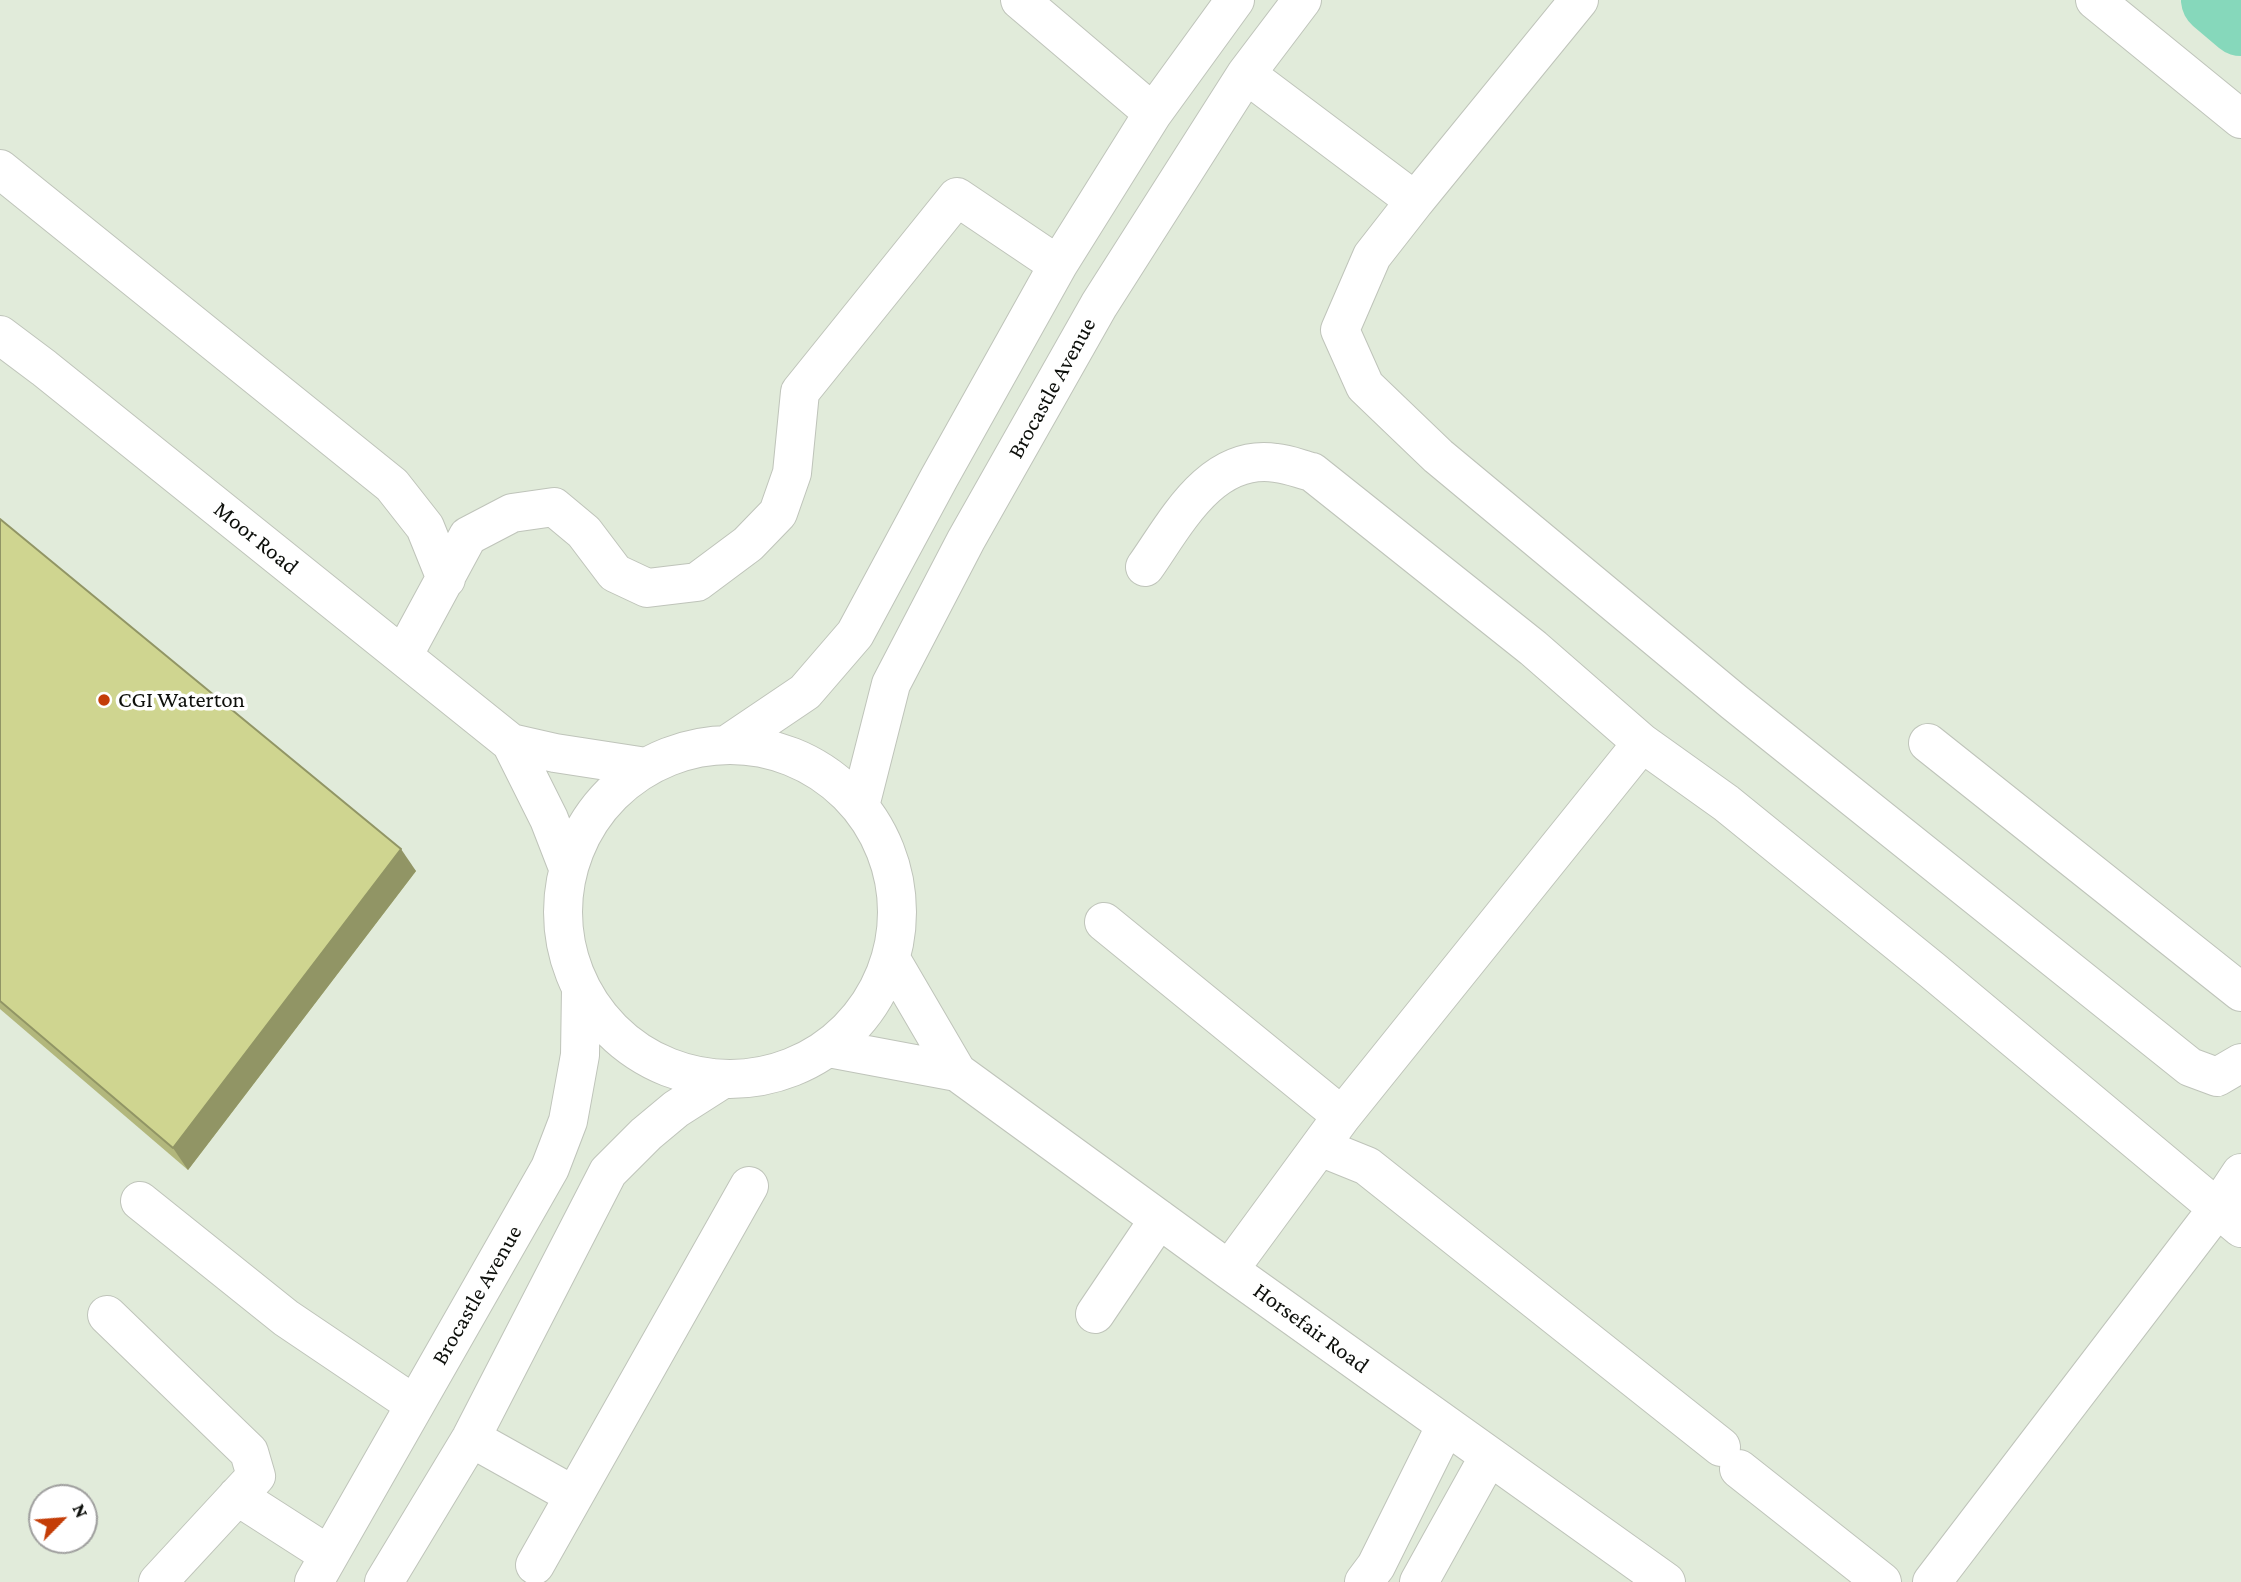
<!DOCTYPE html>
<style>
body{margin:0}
#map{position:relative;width:2241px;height:1582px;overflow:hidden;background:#eff6eb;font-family:"Crimson Pro",serif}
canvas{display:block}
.north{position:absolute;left:28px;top:1484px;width:70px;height:70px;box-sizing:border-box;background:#fff;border:2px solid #9f9f9e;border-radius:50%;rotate:65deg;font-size:19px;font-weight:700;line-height:28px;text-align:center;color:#0e100c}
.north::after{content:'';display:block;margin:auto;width:24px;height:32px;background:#c43d07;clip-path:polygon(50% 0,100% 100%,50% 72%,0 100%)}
</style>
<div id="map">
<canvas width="2241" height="1582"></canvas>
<div class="north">N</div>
</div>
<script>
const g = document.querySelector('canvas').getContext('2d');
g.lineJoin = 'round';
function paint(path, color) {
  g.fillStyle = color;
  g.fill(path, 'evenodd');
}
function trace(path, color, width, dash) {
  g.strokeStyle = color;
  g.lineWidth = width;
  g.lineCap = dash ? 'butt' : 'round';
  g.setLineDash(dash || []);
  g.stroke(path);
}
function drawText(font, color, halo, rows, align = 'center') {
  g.font = font + ' "Crimson Pro",serif';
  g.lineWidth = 7;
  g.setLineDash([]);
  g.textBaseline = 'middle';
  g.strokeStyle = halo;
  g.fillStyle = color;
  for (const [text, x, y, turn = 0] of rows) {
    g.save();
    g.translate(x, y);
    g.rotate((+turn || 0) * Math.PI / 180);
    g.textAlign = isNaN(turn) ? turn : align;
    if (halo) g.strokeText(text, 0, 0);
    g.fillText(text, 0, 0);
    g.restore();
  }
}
paint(new Path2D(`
 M0,0h2241v1582h-2241zM42,1498h42v42h-42z`), '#e1ebda');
trace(new Path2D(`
 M2215,0l26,22`), '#86d8bb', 68);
const minor = new Path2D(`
 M1020,0l133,113
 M2095,0l146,119
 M1246,74l169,127 -43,55 -32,74 25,56 73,70 296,246 456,365 27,10 24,-14
 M0,169l392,316 33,42 21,52
 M1415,201l164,-201
 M0,335l44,33 467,375 38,76 19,49
 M1145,567c31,-44 66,-114 131,-104 12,1 24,6 36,9l221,176 109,95 84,60 206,167 309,258
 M403,656l65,-120 44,-23 42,-6 30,25 31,41 32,15 50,-6 51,-38 30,-31 14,-40 8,-81 157,-195 101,68
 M511,743l44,10 91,14
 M1928,743l313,249
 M728,744l77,-52 50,-58 84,-156 119,-213 95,-152 82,-113
 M563 912a167 167 0 1 1 334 0a167 167 0 1 1-334 0Z
 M860,806l31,-122 75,-144 133,-235 147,-231 56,-74
 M1104,922l238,194
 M891,959l66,113 272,198 437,312
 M829,1048l128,24
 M1320,1147l47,19 354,281
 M140,1201l146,117 129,87
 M1229,1270l113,-154 300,-373
 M1095,1314l64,-95
 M107,1315l142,137 7,24 -98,106
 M471,1438l102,57
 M1739,1469l143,113
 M237,1496l92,59
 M535,1565l214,-379
 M314,1582l236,-414 18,-47 12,-66 1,-66
 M384,1582l87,-144 137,-266 38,-38 30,-25 47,-30
 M1364,1582l12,-16 70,-141
 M1419,1582l70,-126
 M1932,1582l285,-373 24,-36`);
trace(minor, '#bfc4ba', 40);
trace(minor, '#fff', 38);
paint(new Path2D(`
 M0,519l416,352 -228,299 -188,-161z`), '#b2b77c');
paint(new Path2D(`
 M401,849l15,22 -228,299 -15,-22z`), '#919565');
const building = new Path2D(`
 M0,519l401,330 -228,299 -173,-147z`);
paint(building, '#cfd590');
trace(building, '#919565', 2);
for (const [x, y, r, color] of [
 [104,700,7,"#c43d07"]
]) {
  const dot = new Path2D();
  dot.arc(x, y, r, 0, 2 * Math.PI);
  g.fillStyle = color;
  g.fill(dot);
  trace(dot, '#fff', 2.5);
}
drawText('23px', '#0e100c', '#fff', [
 ["Brocastle Avenue",1052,388,-61],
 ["Moor Road",256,538,39],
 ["Brocastle Avenue",477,1295,-60],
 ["Horsefair Road",1311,1328,36]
]);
drawText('23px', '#0e100c', '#fff', [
 ["CGI Waterton",118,700]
], 'left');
</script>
